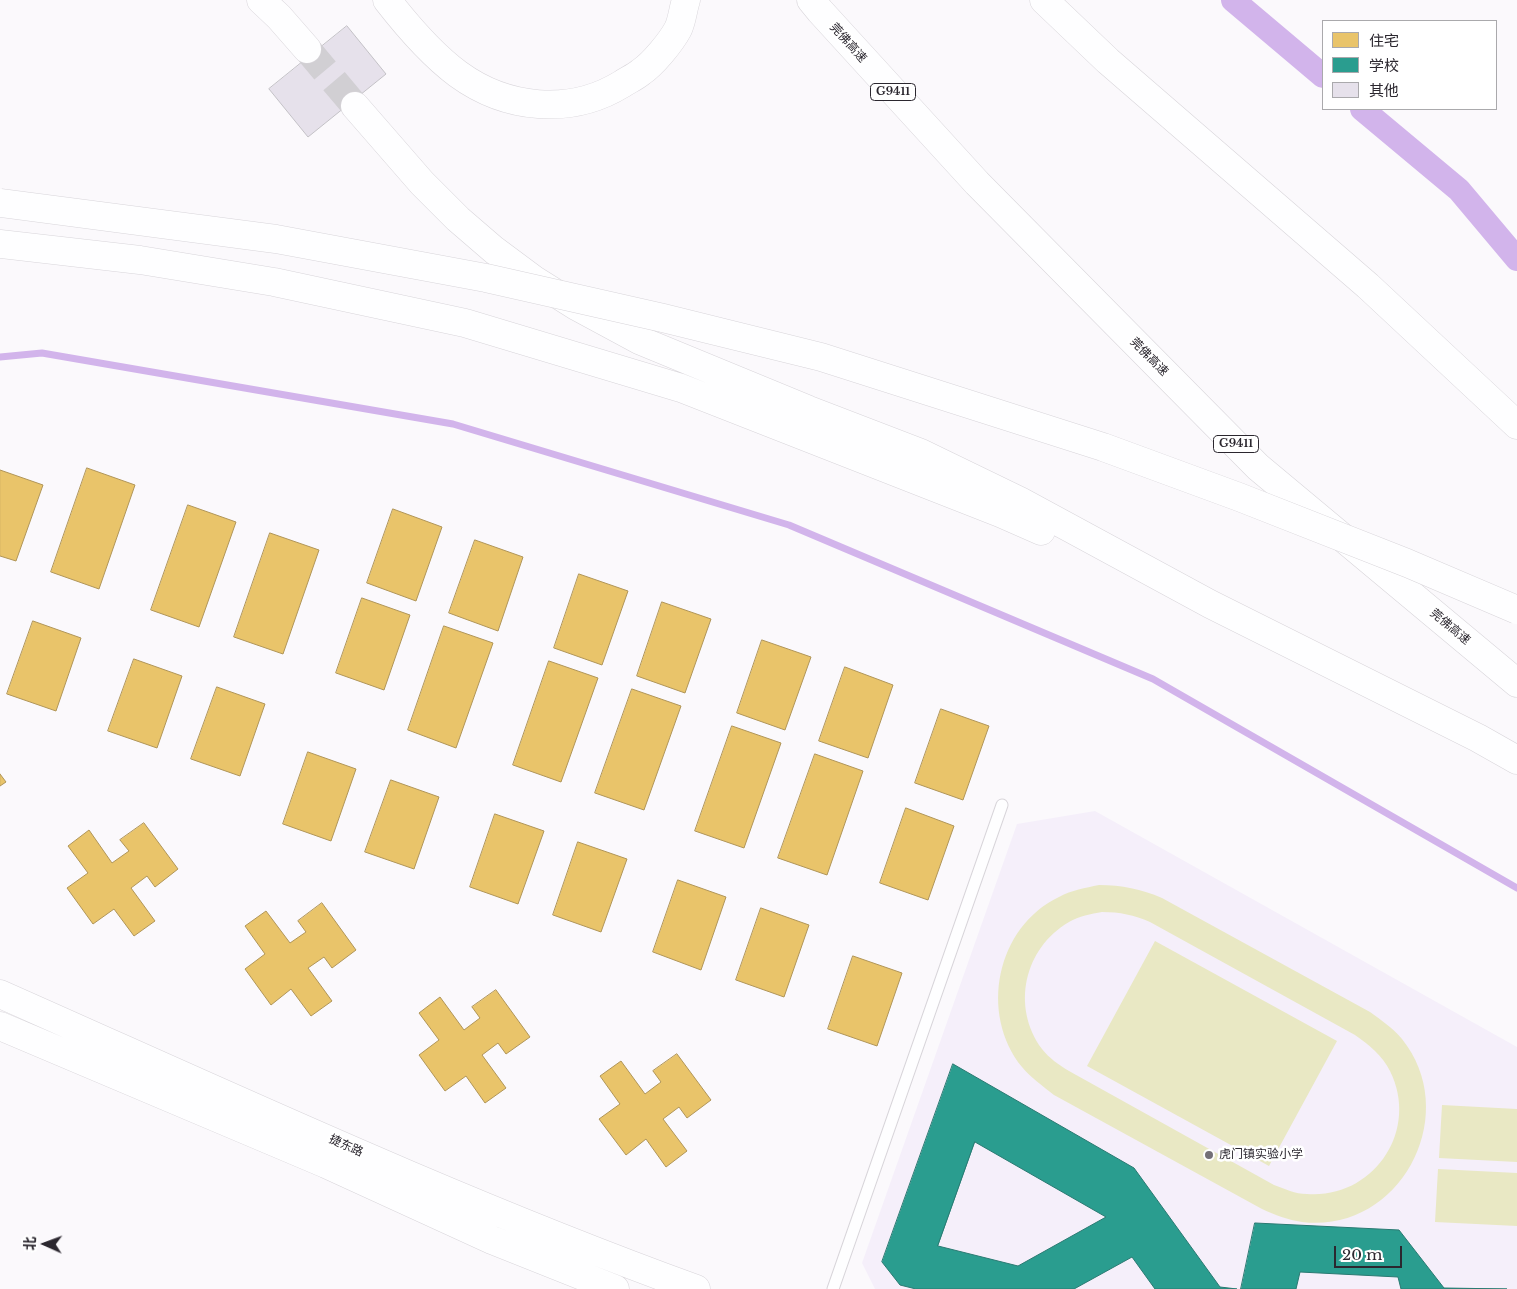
<!DOCTYPE html>
<meta charset="utf-8">
<style>
body{margin:0}
#map{position:relative;width:1517px;height:1289px;overflow:hidden;background:#fbf9fc;font-family:"Libre Baskerville","Noto Sans SC",serif}
canvas{display:block}
.legend{position:absolute;left:1322px;top:20px;width:175px;height:90px;box-sizing:border-box;background:#fff;border:1px solid #aaa9ac;margin:0;padding:6px 9px;list-style:none;font-size:15px;color:#2b272f}
.legend li{display:flex;align-items:center;gap:10px;height:25px}
.legend b{width:25px;border:1px solid #aaa9ac}
.north{position:absolute;left:20px;top:1219px;width:50px;height:50px;-webkit-text-stroke:4px #fff;paint-order:stroke;rotate:272deg;font-size:14px;font-weight:700;line-height:20px;text-align:center;color:#2b272f}
.north::after{content:'';display:block;margin:auto;width:18px;height:22px;background:#2b272f;clip-path:polygon(50% 0,100% 100%,50% 72%,0 100%)}
.scale{position:absolute;left:1334px;top:1246px;width:68px;height:22px;box-sizing:border-box;border:2px solid #2b272f;border-top:0;padding-left:6px;font-size:15px;line-height:18px;white-space:nowrap;color:#2b272f;-webkit-text-stroke:4px #fff;paint-order:stroke}
</style>
<div id="map">
<canvas width="1517" height="1289"></canvas>
<ul class="legend">
<li><b style="height:14px;background:#e9c46a"></b>住宅</li>
<li><b style="height:14px;background:#2a9d8f"></b>学校</li>
<li><b style="height:14px;background:#e6e1eb"></b>其他</li>
</ul>
<div class="north">北</div>
<div class="scale">20 m</div>
</div>
<script>
const g = document.querySelector('canvas').getContext('2d');
g.lineJoin = 'round';
function paint(path, color) {
  g.fillStyle = color;
  g.fill(path, 'evenodd');
}
function trace(path, color, width, dash) {
  g.strokeStyle = color;
  g.lineWidth = width;
  g.lineCap = dash ? 'butt' : 'round';
  g.setLineDash(dash || []);
  g.stroke(path);
}
function drawText(font, color, halo, rows, align = 'center') {
  g.font = font + ' "Libre Baskerville","Noto Sans SC",serif';
  g.lineWidth = 5;
  g.setLineDash([]);
  g.textBaseline = 'middle';
  g.strokeStyle = halo;
  g.fillStyle = color;
  for (const [text, x, y, turn = 0] of rows) {
    g.save();
    g.translate(x, y);
    g.rotate((+turn || 0) * Math.PI / 180);
    g.textAlign = isNaN(turn) ? turn : align;
    if (halo) g.strokeText(text, 0, 0);
    g.fillText(text, 0, 0);
    g.restore();
  }
}
paint(new Path2D(`
 M1095,811l422,236v242h-642l-13,-26 155,-439z`), '#f5effa');
paint(new Path2D(`
 M1099,885c23,0 42,4 63,13l208,114c11,8 23,16 32,27 61,76 -2,195 -100,183 -14,-2 -27,-7 -40,-13l-208,-114c-11,-9 -23,-17 -32,-28 -43,-53 -26,-140 37,-170 13,-7 26,-9 40,-12zM1102,912c18,0 32,3 48,10l205,113c14,10 27,20 35,36 30,60 -17,128 -83,123 -12,0 -22,-5 -33,-9l-205,-114c-10,-6 -20,-13 -27,-22 -31,-42 -18,-101 27,-127 10,-6 22,-8 33,-10z
 M1155,941l182,100 -68,125 -182,-100z
 M1442,1105l75,4v53l-78,-4z
 M1438,1169l79,4v53l-82,-4z`), '#e9e8c4');
const homes = new Path2D(`
 M87,468l48,17 -36,104 -48,-17z
 M0,470l43,15 -27,76 -16,-5z
 M188,505l48,17 -37,105 -48,-17z
 M393,509l49,18 -26,74 -49,-18z
 M270,533l49,17 -36,104 -49,-17z
 M475,540l48,17 -25,74 -49,-18z
 M579,574l49,17 -26,74 -48,-17z
 M362,598l48,17 -26,75 -48,-17z
 M662,602l49,17 -26,74 -48,-17z
 M33,621l48,17 -25,73 -49,-17z
 M444,626l49,17 -37,105 -48,-18z
 M762,640l49,17 -26,73 -48,-17z
 M134,659l48,17 -25,72 -49,-17z
 M549,661l49,17 -37,104 -48,-17z
 M845,667l48,18 -25,73 -49,-17z
 M217,687l48,17 -25,72 -49,-17z
 M632,689l49,17 -37,104 -49,-17z
 M941,709l48,17 -26,74 -48,-17z
 M732,726l49,17 -37,105 -49,-17z
 M308,752l48,17 -25,72 -48,-17z
 M815,754l48,17 -36,104 -49,-17z
 M0,774l6,8 -6,4z
 M391,780l48,17 -25,72 -49,-17z
 M906,808l48,18 -26,74 -48,-17z
 M495,814l49,17 -26,73 -48,-17z
 M144,823l34,46 -23,18 -8,-11 -16,12 24,33 -21,15 -20,-27 -21,15 -26,-36 21,-15 -20,-27 21,-16 23,33 17,-12 -9,-11z
 M578,842l49,17 -26,73 -48,-17z
 M678,880l48,17 -25,73 -48,-18z
 M322,903l34,47 -24,18 -8,-11 -16,11 24,33 -21,15 -20,-27 -20,16 -26,-36 20,-15 -20,-28 21,-15 24,32 16,-11 -8,-11z
 M761,908l48,17 -25,72 -48,-17z
 M853,956l49,17 -25,73 -49,-17z
 M496,990l34,47 -24,17 -8,-11 -16,12 24,33 -21,15 -19,-27 -21,15 -26,-36 20,-15 -20,-27 21,-16 24,33 16,-12 -8,-11z
 M677,1054l34,46 -24,18 -8,-11 -16,12 24,32 -21,16 -20,-28 -20,16 -27,-36 21,-15 -20,-28 21,-15 24,33 16,-12 -8,-11z`);
paint(homes, '#e9c46a');
trace(homes, '#b09558', 1);
const schools = new Path2D(`
 M953,1064l181,104 86,119 17,2h-82l-23,-32 -58,32h-158l-16,-4 -18,-23zM975,1142l131,75 -88,49 -80,-20z
 M1255,1223l144,7 45,58 63,1h-106l-3,-12 -98,-5 -4,17h-55z`);
paint(schools, '#2a9d8f');
trace(schools, '#2a7a72', 1);
trace(new Path2D(`
 M0,357l42,-4 411,71 336,101 364,154 364,209`), '#d2b4eb', 7);
trace(new Path2D(`
 M1233,0l90,76
 M1362,109l97,81 58,69`), '#d2b4eb', 24);
const building = new Path2D(`
 M347,26l39,48 -78,63 -39,-48z`);
paint(building, '#e6e1eb');
trace(building, '#c3c1c6', 1);
trace(new Path2D(`
 M307,49l48,57`), '#d1cfd3', 28, [28, 14]);
const service = new Path2D(`
 M833,1289l169,-484`);
const tertiary = new Path2D(`
 M0,994c230,102 459,209 696,295
 M0,1026l326,138 166,76 123,49`);
const motorway = new Path2D(`
 M261,0l18,17 28,32
 M387,0c21,27 44,54 71,74 48,35 112,42 164,10 6,-4 13,-7 19,-12 12,-8 30,-30 37,-43 4,-8 5,-20 8,-29
 M811,0l9,11 157,172 281,284 259,216
 M1044,0l64,61 260,225 149,139
 M355,106l67,77 36,36 36,31 39,29 43,27 63,34 170,70 112,43 99,48 190,103 268,134 39,22
 M0,244l140,16 134,22 191,41 216,65 319,125 41,18`);
trace(service, '#d8d5da', 13);
trace(tertiary, '#d8d5da', 29);
trace(motorway, '#d8d5da', 29);
trace(service, '#fefeff', 11);
trace(tertiary, '#fefeff', 28);
trace(motorway, '#fefeff', 28);
const motorwayBridge = new Path2D(`
 M0,203l276,36 210,39 177,40 158,39 282,90 136,50 168,66 110,47`);
trace(motorwayBridge, '#d8d5da', 29, []);
trace(motorwayBridge, '#fefeff', 28);
for (const [x, y, r, color] of [
 [1209,1155,5,"#747077"]
]) {
  const dot = new Path2D();
  dot.arc(x, y, r, 0, 2 * Math.PI);
  g.fillStyle = color;
  g.fill(dot);
  trace(dot, '#fff', 2);
}
for (const [x, y, w] of [
 [893,92,45],
 [1236,444,45]
]) {
  const box = new Path2D();
  box.roundRect(x - w / 2, y - 8.5, w, 17, 4);
  g.fillStyle = '#fff';
  g.fill(box);
  trace(box, '#2b272f', 1);
}
drawText('bold 11px', '#2b272f', null, [
 ["G9411",893,92],
 ["G9411",1236,444]
]);
drawText('12px', '#2b272f', '#fff', [
 ["莞佛高速",848,43,48],
 ["莞佛高速",1149,357,45],
 ["莞佛高速",1450,627,40],
 ["捷东路",346,1146,24]
]);
drawText('12px', '#2b272f', '#fff', [
 ["虎门镇实验小学",1219,1155]
], 'left');
</script>
